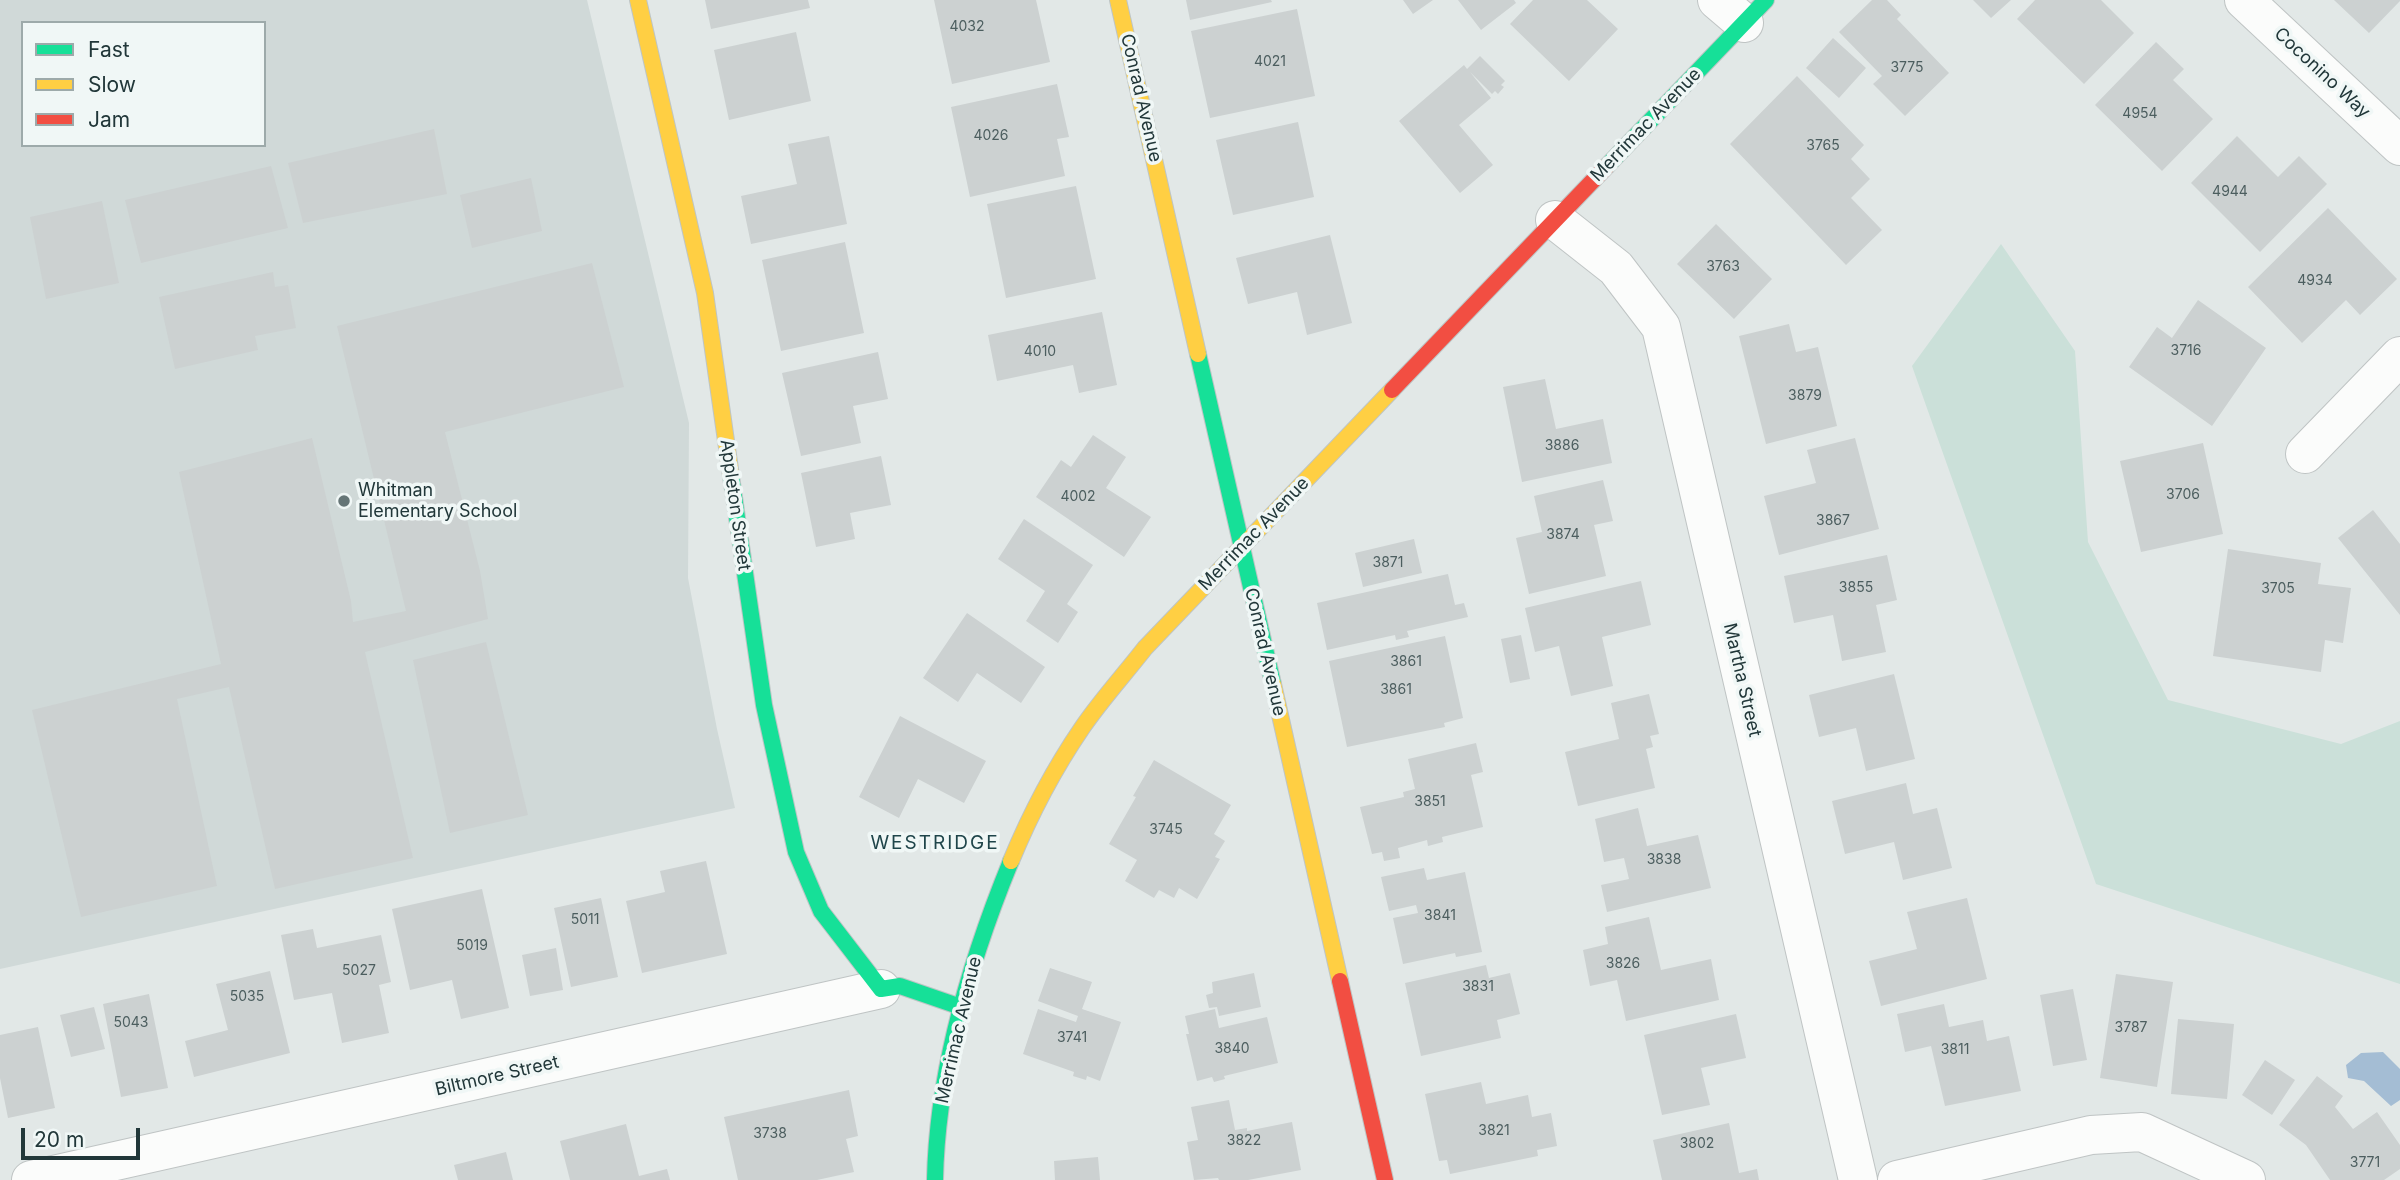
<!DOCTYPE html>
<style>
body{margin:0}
#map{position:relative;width:2400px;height:1180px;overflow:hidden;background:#e2e8e7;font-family:Inter,sans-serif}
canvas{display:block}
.legend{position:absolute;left:21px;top:21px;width:245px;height:126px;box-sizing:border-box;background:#f0f7f6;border:2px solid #9daaaa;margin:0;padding:9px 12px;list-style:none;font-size:21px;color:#213739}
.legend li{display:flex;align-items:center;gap:14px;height:35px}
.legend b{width:35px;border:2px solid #9daaaa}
.scale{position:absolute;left:21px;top:1128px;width:119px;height:32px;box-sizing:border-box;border:4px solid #213739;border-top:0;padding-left:9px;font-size:21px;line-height:24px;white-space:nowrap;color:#213739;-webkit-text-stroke:5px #f0f7f6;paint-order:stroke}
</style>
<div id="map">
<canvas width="2400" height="1180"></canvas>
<ul class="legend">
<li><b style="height:9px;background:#16e098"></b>Fast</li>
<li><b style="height:9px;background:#ffcf43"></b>Slow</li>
<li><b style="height:9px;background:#f24e42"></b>Jam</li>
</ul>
<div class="scale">20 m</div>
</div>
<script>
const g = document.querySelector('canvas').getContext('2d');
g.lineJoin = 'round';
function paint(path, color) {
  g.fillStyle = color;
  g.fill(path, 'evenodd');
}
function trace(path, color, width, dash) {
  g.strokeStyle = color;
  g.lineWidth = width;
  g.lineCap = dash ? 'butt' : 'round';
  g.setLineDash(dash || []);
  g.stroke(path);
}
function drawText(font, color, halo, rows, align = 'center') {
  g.font = font + ' Inter,sans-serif';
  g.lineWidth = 7;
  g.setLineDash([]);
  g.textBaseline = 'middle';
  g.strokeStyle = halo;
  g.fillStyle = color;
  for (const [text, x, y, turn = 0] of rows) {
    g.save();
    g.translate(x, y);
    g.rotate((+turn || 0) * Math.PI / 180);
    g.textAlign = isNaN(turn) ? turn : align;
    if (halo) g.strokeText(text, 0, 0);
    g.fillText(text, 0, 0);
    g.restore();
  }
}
paint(new Path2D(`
 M0,0h587l102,423 -1,155 29,151 18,79 -735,161zM23,23h241v122h-241z`), '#d0d9d8');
paint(new Path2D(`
 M2001,244l74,107 13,191 80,158 173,44 59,-23v263l-304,-100 -184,-518z`), '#cbe0d9');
paint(new Path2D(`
 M2383,1052l17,17v31l-9,6 -27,-25 -16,-3 -2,-13 15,-12z`), '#a4bdd4');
paint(new Path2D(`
 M705,0h103l2,8 -99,21z
 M934,0h102l14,62 -98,22z
 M1186,0h85l1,2 -82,18z
 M1403,0h30l-20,14z
 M1458,0h56l2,3 -35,27z
 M1533,0h54l31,29 -49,52 -59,-57z
 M1872,0h15l14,15 -4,4 52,54 -44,43 -32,-32 9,-8 -43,-44z
 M1973,0h38l-20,18z
 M2035,0h66l33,33 -50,51 -67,-65z
 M2334,0h66v1l-31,32z
 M1297,9l18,87 -105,22 -19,-87z
 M796,32l15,69 -82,19 -15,-70z
 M1833,38l33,30 -27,30 -33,-30z
 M2156,42l28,27 -11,11 40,39 -51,52 -67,-66z
 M1480,56l25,25 -4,4 3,2 -6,7 -3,-3 -3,3 -22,-22 21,26 -32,27 34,40 -33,28 -61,-72 65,-56 3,4z
 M1797,76l67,69 -13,14 19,20 -19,19 31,32 -36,35 -116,-121z
 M1057,84l12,53 -12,2 8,37 -95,21 -19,-90z
 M1298,122l16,75 -81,18 -17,-75z
 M434,129l13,65 -144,29 -15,-60z
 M829,136l18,88 -96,20 -10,-48 56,-12 -9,-40z
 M2237,136l41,41 21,-21 28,28 -67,68 -69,-69z
 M271,166l17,62 -147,35 -16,-63z
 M531,178l11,53 -70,17 -12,-53z
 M1076,186l20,93 -90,19 -19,-94z
 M102,201l17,82 -73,16 -16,-82z
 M2328,208l69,71 -37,36 -14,-15 -44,43 -54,-56z
 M1716,224l56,55 -38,40 -57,-55z
 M1330,235l22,88 -45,12 -10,-43 -49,12 -12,-46z
 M845,242l19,91 -83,18 -19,-91z
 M592,263l32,124 -179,45 35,139 8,48 -123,33 48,206 -138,31 -46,-202 -52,12 40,187 -136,31 -49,-207 189,-46 -42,-192 133,-34 39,163 2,21 53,-11 -69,-285z
 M273,272l2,15 13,-2 8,43 -41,8 3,14 -83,19 -16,-72z
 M2198,300l68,48 -54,78 -83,-59 28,-40 15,11z
 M1102,312l15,73 -38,8 -6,-28 -76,16 -9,-46z
 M1789,324l7,28 22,-5 19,79 -71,18 -27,-108z
 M878,352l10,47 -35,7 8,37 -60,13 -19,-83z
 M1545,379l11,50 47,-10 9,44 -90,19 -19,-95z
 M1093,435l33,22 -20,31 45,29 -27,40 -88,-60 25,-37 10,7z
 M1855,438l24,91 -100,26 -15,-59 52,-13 -9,-33z
 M2203,443l20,91 -82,18 -21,-91z
 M881,456l10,49 -41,8 5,26 -39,8 -15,-74z
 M1603,480l10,41 -19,4 12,51 -77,18 -13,-56 26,-6 -8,-36z
 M2373,510l27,34v71l-62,-77z
 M1024,519l69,46 -26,39 11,8 -20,31 -32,-22 19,-30 -47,-32z
 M1414,539l8,34 -59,14 -8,-34z
 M2228,549l93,14 -3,21 33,4 -8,55 -18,-3 -4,32 -108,-16z
 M1887,555l10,45 -21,5 10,47 -44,9 -9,-46 -39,8 -10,-47z
 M1448,574l7,31 9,-2 4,14 -61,14 2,6 -13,3 -1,-5 -68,15 -10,-47z
 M1641,581l10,44 -49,12 11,49 -42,10 -12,-50 -24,6 -10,-44z
 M967,613l78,54 -24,36 -44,-30 -19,29 -35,-24z
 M1521,635l9,44 -20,4 -9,-44z
 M1445,636l18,82 -19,5 1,4 -98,20 -18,-86z
 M486,642l42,173 -78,18 -37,-173z
 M1894,674l21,85 -49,12 -10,-43 -37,9 -10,-42z
 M1649,694l10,40 -9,2 3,11 -7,2 9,39 -77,18 -13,-54 54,-13 -8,-36z
 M900,716l86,45 -22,42 -46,-24 -19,39 -40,-21z
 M1476,743l7,29 -12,3 12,52 -41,10 1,5 -15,4 -1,-6 -29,8 2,10 -16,3 -2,-9 -10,2 -12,-47 44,-10 -1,-5 12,-3 -7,-30z
 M1154,760l77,45 -17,29 11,7 -10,16 5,2 -23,40 -18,-11 -5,10 -15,-8 -5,8 -29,-17 12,-21 -28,-16 27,-47 -3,-1z
 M1906,783l7,31 24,-6 15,60 -49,12 -9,-38 -49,12 -13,-53z
 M1638,808l9,38 51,-11 13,53 -104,24 -6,-27 28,-6 -5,-21 -20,4 -9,-43z
 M706,861l21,93 -85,19 -16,-72 39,-9 -5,-21z
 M1424,868l3,12 38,-8 17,80 -26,5 -1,-4 -52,11 -10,-46 25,-5 -2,-8 -27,6 -8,-34z
 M482,889l27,119 -48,11 -9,-39 -42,10 -18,-81z
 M601,898l17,79 -47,10 -17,-79z
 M1967,898l20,81 -106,27 -12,-45 48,-12 -10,-37z
 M1649,917l12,53 50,-11 8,41 -93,21 -9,-41 -27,6 -7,-36 25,-6 -3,-17z
 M313,929l4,19 64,-13 10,47 -12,3 10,48 -47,10 -10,-50 -38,7 -13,-65z
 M556,948l7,42 -33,6 -8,-41z
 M1486,965l3,13 21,-5 10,41 -23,6 4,18 -80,18 -16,-73z
 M1050,968l42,14 -10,27 39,13 -21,59 -13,-5 -1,4 -13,-4 1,-4 -51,-18 15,-45 38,13 2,-6 -40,-15z
 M270,971l20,82 -96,24 -9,-36 43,-11 -12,-46z
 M1254,973l7,34 -42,9 -2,-9 -8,1 -3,-13 7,-2 -1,-11z
 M2116,974l57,8 -16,105 -57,-9z
 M2073,989l14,71 -34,6 -13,-71z
 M149,994l19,94 -47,9 -18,-93z
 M1944,1004l5,23 34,-7 4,21 22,-5 12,55 -76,15 -14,-60 -26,6 -8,-38z
 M94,1007l11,42 -34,8 -11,-42z
 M1215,1009l4,19 48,-11 11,46 -54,13 1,3 -11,3 -2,-5 -15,4 -11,-47h3l-4,-18z
 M1736,1014l10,44 -45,10 9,37 -48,10 -18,-80z
 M2178,1019l56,5 -7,75 -56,-5z
 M38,1027l17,81 -47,10 -8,-40v-43z
 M2265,1060l30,20 -23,35 -30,-20z
 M2317,1076l26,20 -8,11 18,22 24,-17 23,33v24l-16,11h-54l-24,-35 -27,-20z
 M1481,1082l5,22 42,-9 4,22 19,-4 6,33 -20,4 1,6 -88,18 -3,-14 -8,1 -14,-67z
 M849,1090l9,46 -12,3 8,33 -37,8h-79l-14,-63z
 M1229,1100l6,30 12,-2v3l45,-9 9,48 -53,10h-29l-1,-2 -24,2 -7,-38 11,-2 -7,-33z
 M1729,1123l10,50 18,-4 2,11h-97l-9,-40z
 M626,1124l13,52 28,-7 3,11h-100l-10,-39z
 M506,1152l7,28h-55l-4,-15z
 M1098,1157l2,23h-45l-1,-19z`), '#ccd1d1');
const street = new Path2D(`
 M1717,0l27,23
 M2244,0l156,146
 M1555,220l61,48 45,59 197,853
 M2305,454l95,-98
 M31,1180l850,-191
 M1897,1180l194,-45 51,-3 104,48`);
const fast = new Path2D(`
 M1607,166l159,-166
 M1198,354l75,330
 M731,476l33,229 32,147 25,59 60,78 19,-3 61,21
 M935,1180c2,-109 35,-219 76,-319`);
const slow = new Path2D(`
 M638,0l67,293 26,183
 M1118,0l80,354
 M1273,684l67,297
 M1011,861c19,-46 43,-92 71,-133 19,-28 42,-53 63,-80l247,-258`);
const jam = new Path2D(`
 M1392,390l215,-224
 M1340,981l45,199`);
trace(street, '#bfc4c4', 40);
trace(fast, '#bec5c5', 18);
trace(slow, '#bec5c5', 18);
trace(jam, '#bec5c5', 18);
trace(street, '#fbfcfb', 38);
trace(fast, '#16e098', 16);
trace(slow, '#ffcf43', 16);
trace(jam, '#f24e42', 16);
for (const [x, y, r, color] of [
 [344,501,7,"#657576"]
]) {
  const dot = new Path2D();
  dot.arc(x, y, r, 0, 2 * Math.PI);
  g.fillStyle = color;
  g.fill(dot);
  trace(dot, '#f0f7f6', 2.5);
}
drawText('14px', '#4c5e5f', null, [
 ["4032",967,27],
 ["4021",1270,62],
 ["3775",1907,68],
 ["4954",2140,114],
 ["4026",991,136],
 ["3765",1823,146],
 ["4944",2230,192],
 ["3763",1723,267],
 ["4934",2315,281],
 ["3716",2186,351],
 ["4010",1040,352],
 ["3879",1805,396],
 ["3886",1562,446],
 ["3706",2183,495],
 ["4002",1078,497],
 ["3867",1833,521],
 ["3874",1563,535],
 ["3871",1388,563],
 ["3855",1856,588],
 ["3705",2278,589],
 ["3861",1406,662],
 ["3861",1396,690],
 ["3851",1430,802],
 ["3745",1166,830],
 ["3838",1664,860],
 ["3841",1440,916],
 ["5011",585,920],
 ["5019",472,946],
 ["3826",1623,964],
 ["5027",359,971],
 ["3831",1478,987],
 ["5035",247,997],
 ["5043",131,1023],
 ["3787",2131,1028],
 ["3741",1072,1038],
 ["3840",1232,1049],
 ["3811",1955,1050],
 ["3821",1494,1131],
 ["3738",770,1134],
 ["3822",1244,1141],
 ["3802",1697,1144],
 ["3771",2365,1163]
]);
drawText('18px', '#213739', '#f0f7f6', [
 ["Coconino Way",2322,73,43],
 ["Conrad Avenue",1141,98,77],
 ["Merrimac Avenue",1646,125,-46],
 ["Appleton Street",735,505,82],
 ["Merrimac Avenue",1254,534,-46],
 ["Conrad Avenue",1265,652,77],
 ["Martha Street",1742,680,77],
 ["Merrimac Avenue",959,1030,-77],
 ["Biltmore Street",497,1076,-13]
]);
drawText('18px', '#213739', '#f0f7f6', [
 ["Whitman",358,491],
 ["Elementary School",358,512]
], 'left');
g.letterSpacing = '2px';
drawText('19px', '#1f454a', '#f0f7f6', [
 ["WESTRIDGE",935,843]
]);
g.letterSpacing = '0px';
</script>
